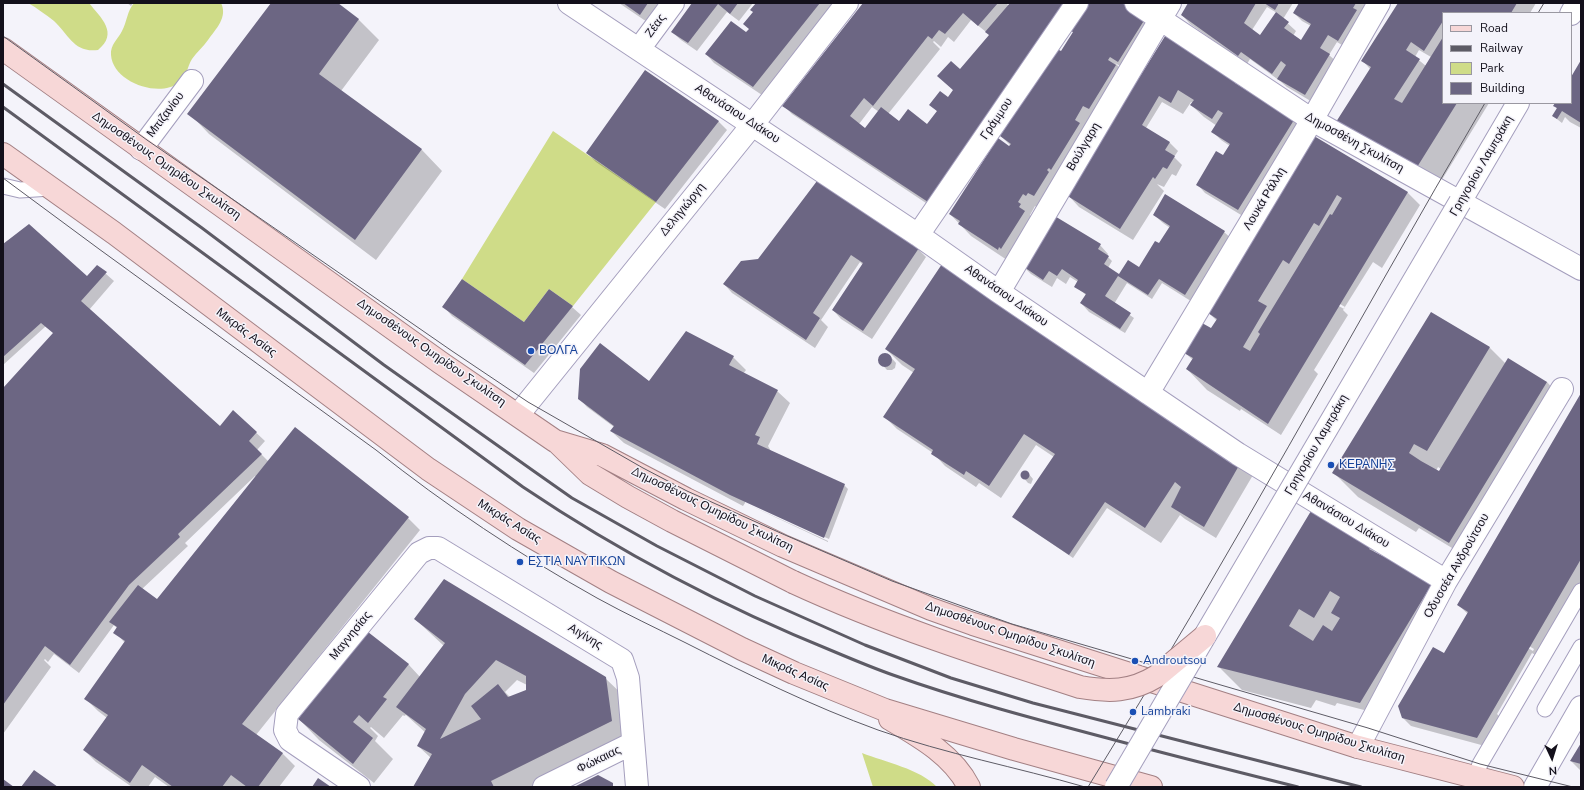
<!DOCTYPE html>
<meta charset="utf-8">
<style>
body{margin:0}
#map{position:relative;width:1584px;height:790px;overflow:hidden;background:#f4f3fa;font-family:"Nunito Sans",sans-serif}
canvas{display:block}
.frame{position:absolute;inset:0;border:4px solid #13101b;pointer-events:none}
.legend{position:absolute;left:1442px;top:12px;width:130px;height:92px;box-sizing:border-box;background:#f4f3fa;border:1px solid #9a98a1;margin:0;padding:5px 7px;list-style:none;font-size:12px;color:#13101b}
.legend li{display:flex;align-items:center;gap:8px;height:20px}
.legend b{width:20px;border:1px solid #9a98a1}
.north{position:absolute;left:1532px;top:738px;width:40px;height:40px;-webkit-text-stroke:3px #f4f3fa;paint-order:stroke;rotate:176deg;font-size:11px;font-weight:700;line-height:16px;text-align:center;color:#13101b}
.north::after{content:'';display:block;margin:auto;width:14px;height:18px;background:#13101b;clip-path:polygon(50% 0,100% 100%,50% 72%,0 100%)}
</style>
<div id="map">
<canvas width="1584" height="790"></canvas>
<div class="frame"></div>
<ul class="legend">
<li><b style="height:5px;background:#f7d7d7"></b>Road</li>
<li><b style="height:5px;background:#5d5b65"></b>Railway</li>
<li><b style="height:11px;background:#cfdc88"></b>Park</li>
<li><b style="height:11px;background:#6c6683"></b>Building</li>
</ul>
<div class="north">N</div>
</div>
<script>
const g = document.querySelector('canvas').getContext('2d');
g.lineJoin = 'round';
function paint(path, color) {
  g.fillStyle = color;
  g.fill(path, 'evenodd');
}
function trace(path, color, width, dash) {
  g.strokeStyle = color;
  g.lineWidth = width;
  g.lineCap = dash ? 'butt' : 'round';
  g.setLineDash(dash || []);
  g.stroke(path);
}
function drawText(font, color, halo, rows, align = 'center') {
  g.font = font + ' "Nunito Sans",sans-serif';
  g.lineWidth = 3;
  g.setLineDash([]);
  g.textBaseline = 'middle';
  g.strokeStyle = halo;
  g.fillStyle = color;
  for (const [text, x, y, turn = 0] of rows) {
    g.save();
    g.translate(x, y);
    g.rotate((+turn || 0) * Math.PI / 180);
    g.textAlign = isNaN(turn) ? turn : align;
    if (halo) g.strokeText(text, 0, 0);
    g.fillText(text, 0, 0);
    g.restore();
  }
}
paint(new Path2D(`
 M28,3h61c12,15 30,30 9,47 -24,3 -29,-15 -44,-29 -8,-6 -17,-13 -26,-18z
 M134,3h87c7,14 -5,26 -13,37 -5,7 -11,12 -16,19 -5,8 -5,18 -13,24 -21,15 -66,-1 -68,-28 -1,-10 7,-16 11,-24 5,-9 5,-20 12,-28z
 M553,131l103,71 -83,104 -24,-17 -25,33 -62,-43z
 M862,753c23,9 58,16 75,34h-64z`), '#cfdc88');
paint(new Path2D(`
 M127,3h6l-2,3z
 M273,3h63l22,16 21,21 -38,51 81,59 20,21 -66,89 -167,-126 -20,-21z
 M619,3h56l-22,23z
 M693,3h60l-14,18 -12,-9 -30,39 -16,-11 -9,-8z
 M757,3h78l-73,92 -48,-32 -8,-9 40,-20 4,-5z
 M864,3h142l3,3 2,-3 -70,210 -149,-99 -8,-8zM971,20l19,15 -26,38 -25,3 15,15 -6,8 -18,6 8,7 -10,14 -29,-4 -11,-8 52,-65 -7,-7 1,-1 7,6 7,-10 6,5zM872,107l7,5 -14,17 -6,-5z
 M1089,3h31l33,25 -26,42 -12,-7 7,7 -84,138 -3,-2 -5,9 2,3 -22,44 -39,-26 -21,-22 61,-68 -10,-10 60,-84 13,-19 -3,-3z
 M1189,3h104l-10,16 13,12 -3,5 8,6 10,-16 -9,-5 -8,-8 5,-8 -3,-2h79l-28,45 -10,-6 -8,13 9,8 -24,40 -27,-16 -7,-6 -30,-22 -3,5 -57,-40 -8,-9zM1267,7l10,6 -16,24 -9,-7z
 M1399,3h137l-6,10h-87v90h46l-54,88 -39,-24 -26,-98 -7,-8zM1419,50l12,7 -5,9 -11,-9z
 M1581,62v66l-11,-6 -5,-5 -3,6 -9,-7 4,-7 -2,-3 1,-3h15v-24z
 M645,71l74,51 8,8 -62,79 -69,-47 -9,-9z
 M1236,81l11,11 46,28 9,9 -56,89 -41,-25 -8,-9 27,-27 6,-11 -9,-6 -8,-8 4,-6 -13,-9 -13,-12 2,-2 -2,-1 -8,12 -21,-12 -16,26 24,15 8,8 -4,6 8,8 -6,11 -4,-2 -8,13 -7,-3 7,7 -31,49 -54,-33 -12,-13 70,-111z
 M1315,137l93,56 12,12 -38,63 -9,-6 -30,48 5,5 -34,55 4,4 -37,61 -40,-26 -1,2 -33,-21 -20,-21 6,-9 -8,-7 26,-24 6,-8 -8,-8zM1296,278l49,29 -1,2 -48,-28z
 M1154,215l70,17 9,8 -39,63 -32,-20 -10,16 -25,-16 -13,21 20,14 -9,15 -36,-21 -8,-9 5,-8 -11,-9 3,-4 -8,-5 -4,7 -9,-6 -5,9 -21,-13 -9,-9 78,-20 8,9 -1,2 5,5 -4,7 12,7 23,-5 27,-42 -7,-5z
 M3,246l84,31 10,-11 17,15 -25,29 131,117 14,-15 31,29 -8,9 12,12 139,56 12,12 -164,205 26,18 13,13 -16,21h-110l-14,-10 -7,10h-16l-36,-25 -12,-12 23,-32 -9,-7 -12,-12 39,-56 -10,-11 2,-4 -3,-3 -35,48 -25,-19 -6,8 -3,-3 -1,1 7,7 -48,67v-345l51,-56 -8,-7 -43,39zM255,476l1,1 -99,124 -15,-12 46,-43 -3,-3z
 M918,249l8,8 -54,82 -31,-20 -8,-9 30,-45 -3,-3 -39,58 7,7 -13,21 -83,-55 -8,-9 17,-22z
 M942,265l311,210 -37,63 -31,-19 -5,-4 -19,28 -54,-35 -34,50 -60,-41 41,-60 -18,-12 -35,53 -22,-15 -3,4 -31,-21 -12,-13 -36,-24 -12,-12 29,-44 -12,-8 -16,-16z
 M549,290l23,17 9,8 -47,58 -82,-57 -8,-9 80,16z
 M1431,313l59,35 16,16 41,18 8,9 -98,160 -38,-23 -3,4 -58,-35 -24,-24zM1438,467l3,2 -2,4 -3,-2z
 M686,333l47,24 13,13 -3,4 34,17 13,12 -22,43 3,5 73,34 4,4 -19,50 -84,-38v2l83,38v-1v2l-83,-39 -2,3 -119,-63 -13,-12 3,-4 -27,-20 -8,-9 70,-16z
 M884,354l5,1 7,8 -1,5 -3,2h-5l-8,-9 1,-5z
 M1581,395v198l-39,66 -10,-6 -35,61 4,4 -16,28 -74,-20 -9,-9 42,-62 24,-41 -10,-9zM1472,612l62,37 -1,2 -61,-36z
 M1025,472l3,1 5,6 -2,5 -3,-1 -6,-7z
 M1370,547l6,6 56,30 9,8 -73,120 -31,-8 -2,3 -19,-6 -5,8 -69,-18 -24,-24z
 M415,619l190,59 21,20 6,43 -91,46h-127l17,-29 -13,-12 8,-13 -20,-18 -2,1 -1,-1 -19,23 -13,-11 -1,1 8,8 -3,5 18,18 -19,24 -55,-43 -20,-21 69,-86 41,32 11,12 24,-31zM517,680l10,5v6l-17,6 -5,-5z
 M1581,745v26l-10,-10z`), '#0003');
paint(new Path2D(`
 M271,3h67l21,16 -40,55 103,75 -67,91 -168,-126z
 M623,3h25l-8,12z
 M692,3h46l-8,11 -12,-10 -30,39 -17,-11z
 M756,3h64l-67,84 -48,-33 26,-33 15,11 3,-3 -6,-5 10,-12 -3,-2z
 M863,3h135l-20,23 -15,-13 -18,21 -6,-4 -7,9 -4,-3 -55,70 -9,-8 -14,18 15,12 16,-21 18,14 9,-12 19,15 10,-13 -8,-6 11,-14 8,6 5,-7 -16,-14 14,-15 9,8 29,-34 -4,-3 25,-29h55l-137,199 -146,-96z
 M1087,3h35l23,16 -27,43 -8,-5 -2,3 8,5 -27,44 -6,-3 -8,14 5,3 -29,47 -2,-2 -2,2 2,2 -15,24 -6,-3 -2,3 -3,-2 -5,8 3,2 -2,3 6,4 -24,38 -2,-2 -1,3 -40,-26 2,-3 -11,-7 49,-76 11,8 2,-2 -11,-8 57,-87 4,2 12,-19 -4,-2z
 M1188,3h68l-12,20 16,12 16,-23 13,10 -5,6 17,12 10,-16 -18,-11 6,-10h57l-3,5 4,2 -19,31 -10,-6 -8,13 10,6 -25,41 -28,-16 9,-14 -5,-4 -9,13 -31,-22 -3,4 -57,-41z
 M1264,3h15l-4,7z
 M1398,3h119l-6,10h-68v8l-19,30 -13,-9 -5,8 14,9 -26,40 8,4 41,-66v66h14l-43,69 -78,-50 35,-55 -10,-6z
 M1167,33l70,47 -2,3 59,37 -56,90 -42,-25 20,-34 7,4 7,-11 -19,-12 12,-19 -5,-3 -6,9 -22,-14 4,-5 -16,-10 -7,13 -12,-7 -17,29 28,17 -5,8 10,6 -8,13 -4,-2 -8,12 -2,-2 -33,52 -54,-34z
 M1581,60v63l-19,-12 -5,8 -5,-3 5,-8 -4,-2 2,-3h16v-26z
 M645,70l74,51 -63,81 -70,-49z
 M1314,136l94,56 -140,232 -82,-55 7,-11 -9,-5 18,-30 9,5 6,-9 -9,-6zM1337,195l5,3 -10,17 -2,-1 -72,118 2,2 -10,17 -7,-4 24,-41 -9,-5 25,-41 6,4 25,-41 5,3z
 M817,181l102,67 -56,83 -31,-21 31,-47 -12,-8 -38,58 7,5 -14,22 -83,-56 18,-23 17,-2z
 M1165,194l60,37 -40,64 -26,-16 -11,16 -30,-19 -13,20 26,17 -11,16 -40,-26 6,-9 -12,-7 4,-7 -16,-11 -5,7 -8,-5 -6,9 -22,-15 32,-50 48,29 -3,5 11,7 -5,8 15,10 9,-14 11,7 16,-26 4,2 11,-17 -17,-11z
 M29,224l58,52 10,-11 10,7 -26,29 139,125 13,-16 24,22 -8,9 13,13 -84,80 2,3 -51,48 -59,80 -25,-19 -42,59v-317l50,-55 -12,-10 -38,34v-113z
 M942,264l299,198 -37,65 -33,-20 10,-20 -6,-5 -30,46 -40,-26 -36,53 -57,-38 43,-63 -31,-20 -35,52 -23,-15 -2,4 -33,-21 2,-4 -50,-33 32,-48 -30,-20z
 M462,279l62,43 25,-33 24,17 -48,59 -83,-58z
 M1431,312l59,35 -63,104 -13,-7 -5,9 12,8 18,10 69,-113 39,24 -98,161 -117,-70z
 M686,331l48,25 -5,9 49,25 -23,45 5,2 -3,7 88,40 -21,54 -94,-43 -120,-64 4,-5 -36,-27 2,-30 20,-26 49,38z
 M878 360a7 7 0 1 1 14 0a7 7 0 1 1-14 0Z
 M1581,393v166l-104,179 -75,-20 -4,-12 35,-59 11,6 24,-41 -11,-7z
 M295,427l114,90 -167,207 41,29 -25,34h-11l-16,-12 -9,12h-49l-31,-22 -12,18 -47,-33 25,-35 -24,-16 41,-58 -12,-8 4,-6 -8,-5 29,-37 19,14z
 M1020.5 475a4.5 4.5 0 1 1 9 0a4.5 4.5 0 1 1-9 0Z
 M1311,511l60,36 -2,2 64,33 -73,121 -143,-36zM1330,591l10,6 -9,16 9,5 -8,13 -9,-6 -10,16 -24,-15 10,-17 15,9z
 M444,579l162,98 6,44 -121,60 3,6h-81l19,-33 -15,-8 9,-17 -30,-22 49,-64 -31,-24zM496,660l30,16v14l-18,7 -10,-13 -27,22 10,13 -41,20 25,-45z
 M368,632l41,32 -26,33 4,2 -19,24 -9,-8 -6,7 20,16 -20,26 -55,-45z
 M1581,743v21l-11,-3z
 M34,770l24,17h-37z
 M598,775l15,8v4h-39z
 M318,778l13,9h-19z
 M3,779l11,8h-11z`), '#6c6683');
const service = new Path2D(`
 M3,186l17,4 31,-2
 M1545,709l36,-62
 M1475,778l5,-14 17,-29 84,-144`);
const pedestrian = new Path2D(`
 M141,149l51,-68`);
const minor = new Path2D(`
 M569,3l349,232 81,57 239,162 208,127
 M1136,3l176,117 269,149
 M639,49l34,-46
 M918,235l159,-232
 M999,292l171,-289
 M1148,393l164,-273 67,-117
 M518,415l235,-291 94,-121
 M1358,747l88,-166 116,-192
 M359,787l-69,-47 -5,-10 2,-16 132,-161 10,-5h9l184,112 6,18 9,109
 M544,787l89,-44
 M1535,787l46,-80`);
const secondary = new Path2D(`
 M1571,14l6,-11
 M1460,202l58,-99`);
const primary = new Path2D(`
 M3,49l438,314 114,78 47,14 84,44 97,47 148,63 42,15 385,123 155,40
 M3,154l111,79 314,236 90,60 93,53 131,67 52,24 91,37 129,39 137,38
 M558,443l32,31 38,23 44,24 121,61
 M890,719c29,17 63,36 79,68`);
trace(service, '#a49ebd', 17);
trace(pedestrian, '#a49ebd', 24);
trace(minor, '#a49ebd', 24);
trace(secondary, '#a49ebd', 24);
trace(primary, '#a38084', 24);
trace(service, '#fff', 15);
trace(pedestrian, '#fff', 22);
trace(minor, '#fff', 22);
trace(secondary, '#fff', 22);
trace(primary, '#f7d7d7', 22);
trace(new Path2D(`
 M1538,13l6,-10
 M3,36l144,104 305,211 76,51 115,66 44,23 98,44 107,46 120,43 356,104 112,36 93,23
 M3,178l96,71 277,201c69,55 144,105 221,148 29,16 59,30 89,45 63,32 126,63 192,87 68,24 138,37 207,57
 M1088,787c139,-224 264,-457 397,-684`), '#5d5b65', 1);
trace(new Path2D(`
 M3,84l199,144 182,137 151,107 37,26 85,48 98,50 110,49 86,33 82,25 328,84
 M3,107l520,380c98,66 203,121 312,165 19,8 38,16 58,23 70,25 142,44 214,63 63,17 127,33 191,49`), '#5d5b65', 3);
const secondaryBridge = new Path2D(`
 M1116,787l344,-585`);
const primaryBridge = new Path2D(`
 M793,582c93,43 190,74 287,105 29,5 51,5 77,-11l48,-40`);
trace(secondaryBridge, '#a49ebd', 24, []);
trace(primaryBridge, '#a38084', 24, []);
trace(secondaryBridge, '#fff', 22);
trace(primaryBridge, '#f7d7d7', 22);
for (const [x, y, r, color] of [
 [531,351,4,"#1a4fb4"],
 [1331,465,4,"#1a4fb4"],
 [520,562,4,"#1a4fb4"],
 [1135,661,4,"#1a4fb4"],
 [1133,712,4,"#1a4fb4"]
]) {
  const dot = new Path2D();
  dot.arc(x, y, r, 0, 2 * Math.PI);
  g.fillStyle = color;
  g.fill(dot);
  trace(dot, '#f4f3fa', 1.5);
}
drawText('12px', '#13101b', '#f4f3fa', [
 ["Ζέας",656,26,-54],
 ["Αθανάσιου Διάκου",737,114,33],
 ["Μπιζανίου",166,115,-53],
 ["Γράμμου",997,119,-56],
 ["Δημοσθένη Σκυλίτση",1354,143,29],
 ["Βούλγαρη",1084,147,-59],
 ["Δημοσθένους Ομηρίδου Σκυλίτση",166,166,35],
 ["Γρηγορίου Λαμπράκη",1482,166,-60],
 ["Λουκά Ράλλη",1265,199,-59],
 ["Δεληγιώργη",683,210,-51],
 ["Αθανάσιου Διάκου",1006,296,35],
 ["Μικράς Ασίας",246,333,37],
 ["Δημοσθένους Ομηρίδου Σκυλίτση",431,353,35],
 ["Γρηγορίου Λαμπράκη",1317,445,-60],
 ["Δημοσθένους Ομηρίδου Σκυλίτση",712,510,26],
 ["Αθανάσιου Διάκου",1346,520,31],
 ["Μικράς Ασίας",509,522,32],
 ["Οδυσσέα Ανδρούτσου",1457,566,-60],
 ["Δημοσθένους Ομηρίδου Σκυλίτση",1010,635,19],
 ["Μαγνησίας",351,636,-51],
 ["Αιγίνης",585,637,31],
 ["Μικράς Ασίας",795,673,24],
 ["Δημοσθένους Ομηρίδου Σκυλίτση",1319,733,17],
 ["Φώκαιας",599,760,-26]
]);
drawText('12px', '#164399', '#f4f3fa', [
 ["ΒΟΛΓΑ",539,351],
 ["ΚΕΡΑΝΗΣ",1339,465],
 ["ΕΣΤΙΑ ΝΑΥΤΙΚΩΝ",528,562],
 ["Androutsou",1143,661],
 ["Lambraki",1141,712]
], 'left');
</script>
